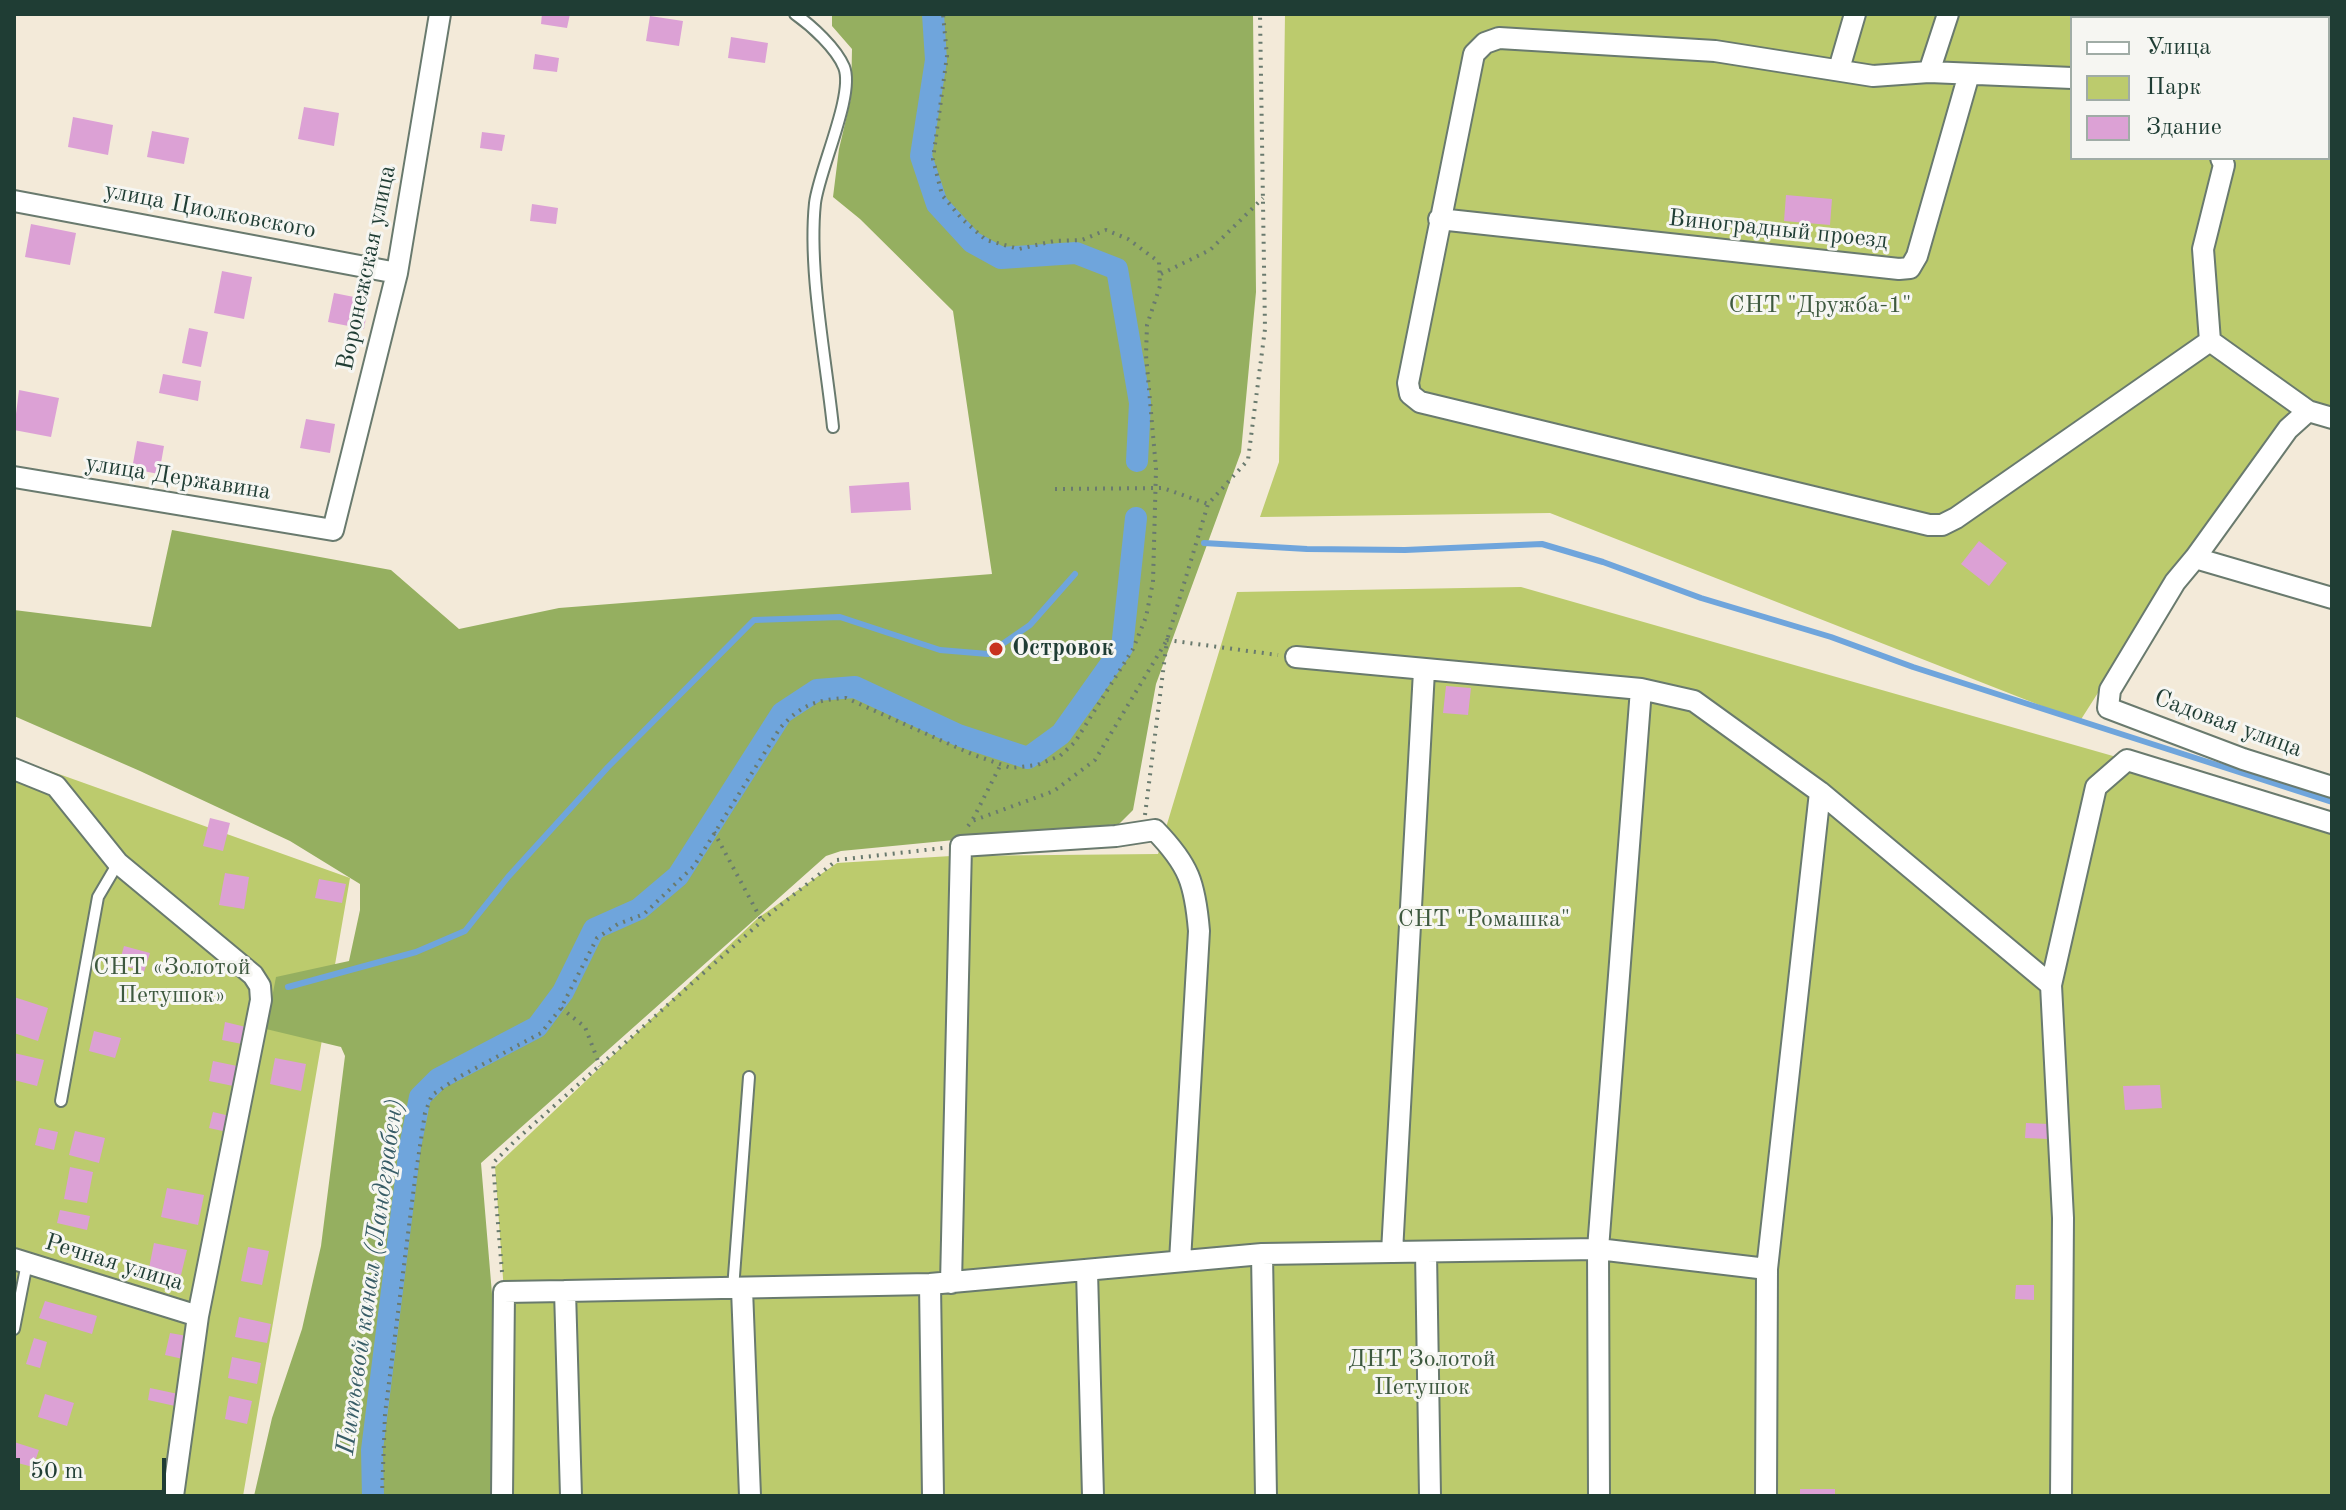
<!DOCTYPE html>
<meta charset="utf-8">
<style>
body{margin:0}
#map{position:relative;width:2346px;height:1510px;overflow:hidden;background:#f3ead9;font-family:"Old Standard TT",serif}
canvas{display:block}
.frame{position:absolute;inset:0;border:16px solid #1f3d34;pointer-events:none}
.legend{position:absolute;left:2070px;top:16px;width:260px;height:144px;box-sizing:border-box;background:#f6f6f2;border:2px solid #a0aca6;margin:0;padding:10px 14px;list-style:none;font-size:24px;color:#1f3d34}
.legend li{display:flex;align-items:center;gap:16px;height:40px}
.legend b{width:40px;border:2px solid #a0aca6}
.scale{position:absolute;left:16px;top:1458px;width:150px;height:36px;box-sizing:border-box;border:4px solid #1f3d34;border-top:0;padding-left:10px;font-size:24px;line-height:28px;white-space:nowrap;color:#1f3d34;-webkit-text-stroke:6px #f6f6f2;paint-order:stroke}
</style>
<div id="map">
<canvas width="2346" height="1510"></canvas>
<div class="frame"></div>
<ul class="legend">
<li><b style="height:10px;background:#fff"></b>Улица</li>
<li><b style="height:22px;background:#bccb6d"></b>Парк</li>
<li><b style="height:22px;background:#dca1d5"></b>Здание</li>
</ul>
<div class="scale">50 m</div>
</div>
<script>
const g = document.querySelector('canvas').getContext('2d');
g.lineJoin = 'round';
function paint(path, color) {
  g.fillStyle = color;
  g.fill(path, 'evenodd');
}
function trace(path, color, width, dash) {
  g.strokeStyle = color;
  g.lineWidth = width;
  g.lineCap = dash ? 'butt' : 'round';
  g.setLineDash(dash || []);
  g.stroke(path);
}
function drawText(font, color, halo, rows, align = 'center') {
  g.font = font + ' "Old Standard TT",serif';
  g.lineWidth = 6;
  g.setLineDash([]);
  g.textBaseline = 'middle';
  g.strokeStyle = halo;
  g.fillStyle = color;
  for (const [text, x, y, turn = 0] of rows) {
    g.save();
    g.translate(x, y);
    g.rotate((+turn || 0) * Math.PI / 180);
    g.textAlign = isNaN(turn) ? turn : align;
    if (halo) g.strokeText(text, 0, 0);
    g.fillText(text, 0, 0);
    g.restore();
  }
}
paint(new Path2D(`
 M1285,14h1047v395l-34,-9 -116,161 -102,160 -530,-208 -290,4 19,-55zM2072,18h256v140h-256z
 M1521,587l606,173 205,67v669h-1829l1,-204 -9,-125 263,-249 79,-55 114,-7 207,-2 79,-262z
 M14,758l336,120 -107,618h-229z`), '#bccb6d');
paint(new Path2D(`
 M832,14h421l3,278 -15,160 -85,232 -23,126 -14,14 -278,27 -15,5 -345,307 11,131 1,202h-239l18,-78 30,-89 19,-83 24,-190 -4,-9 -75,-18 10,-52 73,-16 11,-51v-26l-70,-43 -150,-70 -126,-55v-106l137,17 21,-97 219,40 68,59 100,-21 433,-34 -39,-263 -93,-92 -27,-22 6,-48 12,-51 1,-49 -20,-23z`), '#95af60');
trace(new Path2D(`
 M1204,543l103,6 98,1 137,-6 61,18 98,36 130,39 82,30 419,135
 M288,987l128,-35 49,-21 43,-54 100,-110 146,-147 86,-3 100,33 48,4 42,-29 45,-51`), '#6fa5dc', 6);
trace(new Path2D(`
 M933,14l3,46 -15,96 16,48 35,38 29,16 75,-5 41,16 23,134 -3,58
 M373,1496l-1,-46 38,-303 10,-50 18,-18 99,-52 26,-35 31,-63 45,-20 39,-33 104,-163 35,-23 38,-3 103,48 70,23 33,-24 61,-86 14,-130`), '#6fa5dc', 22);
paint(new Path2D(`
 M542,14h28l-3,14 -26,-4z
 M650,16l33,5 -4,25 -33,-5z
 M731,37l37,6 -3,20 -37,-5z
 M535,54l24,4 -2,14 -24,-3z
 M304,107l35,6 -5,33 -36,-7z
 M73,117l40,8 -5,30 -40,-8z
 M152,131l37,7 -5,26 -37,-7z
 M482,132l23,3 -3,16 -22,-3z
 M1786,195l46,4 -2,26 -46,-4z
 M532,204l26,4 -2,16 -26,-3z
 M31,224l45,9 -6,32 -45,-8z
 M222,271l30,6 -8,42 -30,-6z
 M334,293l35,7 -5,29 -36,-7z
 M189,328l19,4 -7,35 -19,-4z
 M163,374l38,7 -3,20 -39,-8z
 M19,390l40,8 -8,39 -37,-7z
 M306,419l29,5 -5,29 -30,-5z
 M137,441l27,5 -5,28 -27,-5z
 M909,482l2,28 -60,3 -2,-27z
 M1979,541l28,22 -18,23 -28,-22z
 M1446,686l25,2 -3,27 -25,-2z
 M210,818l20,5 -7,28 -20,-5z
 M225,873l24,4 -5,32 -25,-4z
 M319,879l27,5 -4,19 -27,-5z
 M124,946l26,7 -6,19 -25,-8z
 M14,997l34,11 -10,33 -24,-8z
 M225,1022l21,5 -4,17 -20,-4z
 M94,1031l27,7 -6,20 -26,-7z
 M14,1053l30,7 -7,26 -23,-6z
 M275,1058l31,6 -5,27 -31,-7z
 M213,1061l29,6 -4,20 -29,-6z
 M2160,1085l2,23 -37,2 -2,-24z
 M213,1112l17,4 -3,16 -18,-4z
 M2026,1123l23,1v15l-24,-1z
 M39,1128l19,4 -4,18 -19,-5z
 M75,1131l30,7 -6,25 -30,-8z
 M70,1167l23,5 -6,31 -23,-4z
 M167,1188l37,7 -6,30 -37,-8z
 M60,1210l30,6 -3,14 -30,-7z
 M154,1243l33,7 -6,25 -32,-7z
 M248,1247l21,4 -7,34 -21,-4z
 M2016,1285h18v15l-19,-1z
 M45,1301l52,15 -5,18 -53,-16z
 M239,1317l32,7 -4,19 -32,-6z
 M170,1333l17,3 -4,23 -18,-4z
 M34,1338l13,4 -7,26 -14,-4z
 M232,1357l29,6 -4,21 -29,-6z
 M150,1388l28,6 -3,12 -27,-6z
 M45,1394l29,9 -7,23 -29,-9z
 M229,1396l23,5 -5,23 -22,-5z
 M14,1442l25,8 -6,17 -19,-5z
 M1800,1489h35v7h-35z`), '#dca1d5');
const lane = new Path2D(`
 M795,14c17,12 41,34 49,53 11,27 -25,103 -29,136 -7,67 11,156 18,224
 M61,1101l37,-204 20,-34
 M733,1289l16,-212
 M14,1329l13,-66`);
const street = new Path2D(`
 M2197,18v-4
 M1839,69l16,-55
 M1929,72l19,-58
 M2072,78l-143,-6 -56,4 -158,-25 -216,-13 -14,5 -11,11 -66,329 2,11 10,8 509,123h13l14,-7 254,-177 98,70 24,7
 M14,201l383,72
 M1439,219l460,50 11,-1 7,-12 52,-182
 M2210,341l-7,-92 21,-84 -3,-7
 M2308,411l-20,18 -93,129 -20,24 -65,108 -2,18 135,51 89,28
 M14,477l319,53 64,-257 43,-259
 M2195,558l137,40
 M1296,657l345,32 53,12 126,91
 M14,769l42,17 62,77 135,112 7,11 1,14 -63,316 -25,180
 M1392,1252l32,-581
 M1426,1252l4,244
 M1262,1254l4,242
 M14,1259l184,57
 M1087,1271l6,225
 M951,1283l10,-437 155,-10 39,-6c34,35 40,53 44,101l-19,330
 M930,1284l3,212
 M742,1289l8,207
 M502,1496l2,-204 61,-1
 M571,1496l-6,-205 365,-7 332,-30 130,-2 206,-3 169,20
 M1599,1496l-1,-247 43,-560
 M1766,1496l1,-227 53,-477 231,193
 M2061,1496l2,-278 -12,-233 45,-198 31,-27 205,63`);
trace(lane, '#697a6e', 14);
trace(street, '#697a6e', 24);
trace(new Path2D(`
 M1161,274l49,-24 53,-52
 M1055,489l108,-1 45,16
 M1145,815l22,-175 111,15
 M973,819l28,-55
 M968,826l4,-5 82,-30 41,-31 72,-120 41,-136 40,-44 17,-131 -5,-315
 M714,832l48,89
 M561,1008l24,19 15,39
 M502,1272l-9,-109 24,-24 254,-226 66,-53 106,-12
 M382,1496l3,-82 30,-235 10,-66 7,-18 27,-18 82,-44 20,-25 36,-70 21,-14 26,-10 50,-48 86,-138c21,-23 35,-28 66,-30l128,57 37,13 26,-3 23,-9 15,-14 58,-93 13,-32 7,-35 3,-113 -10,-114 1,-30 13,-39 -1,-24 -31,-23 -22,-9 -24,10 -28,1 -35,8 -33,-9 -24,-21 -20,-24 -9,-36 14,-103 -4,-42`), '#697a6e', 4, [2, 6]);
trace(lane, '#fff', 10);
trace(street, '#fff', 20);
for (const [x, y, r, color] of [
 [996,649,8,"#c8321e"]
]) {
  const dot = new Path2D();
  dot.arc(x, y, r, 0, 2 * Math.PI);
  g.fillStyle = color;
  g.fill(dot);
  trace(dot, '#f6f6f2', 3);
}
drawText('24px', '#1f3d34', '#f6f6f2', [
 ["улица Циолковского",210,211,11],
 ["Виноградный проезд",1778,230,6],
 ["Воронежская улица",367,268,-78],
 ["улица Державина",178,478,9],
 ["Садовая улица",2228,724,20],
 ["Речная улица",114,1263,17]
]);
drawText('24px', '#3e593f', '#f6f6f2', [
 ["СНТ \"Дружба-1\"",1820,306],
 ["СНТ \"Ромашка\"",1484,920],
 ["СНТ «Золотой",172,968],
 ["Петушок»",172,996],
 ["ДНТ Золотой",1422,1360],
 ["Петушок",1422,1388]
]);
drawText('bold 24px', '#1f3d34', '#f6f6f2', [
 ["Островок",1012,649]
], 'left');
drawText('italic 26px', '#375c66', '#f6f6f2', [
 ["Питьевой канал (Ландграбен)",371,1277,-82]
]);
</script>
